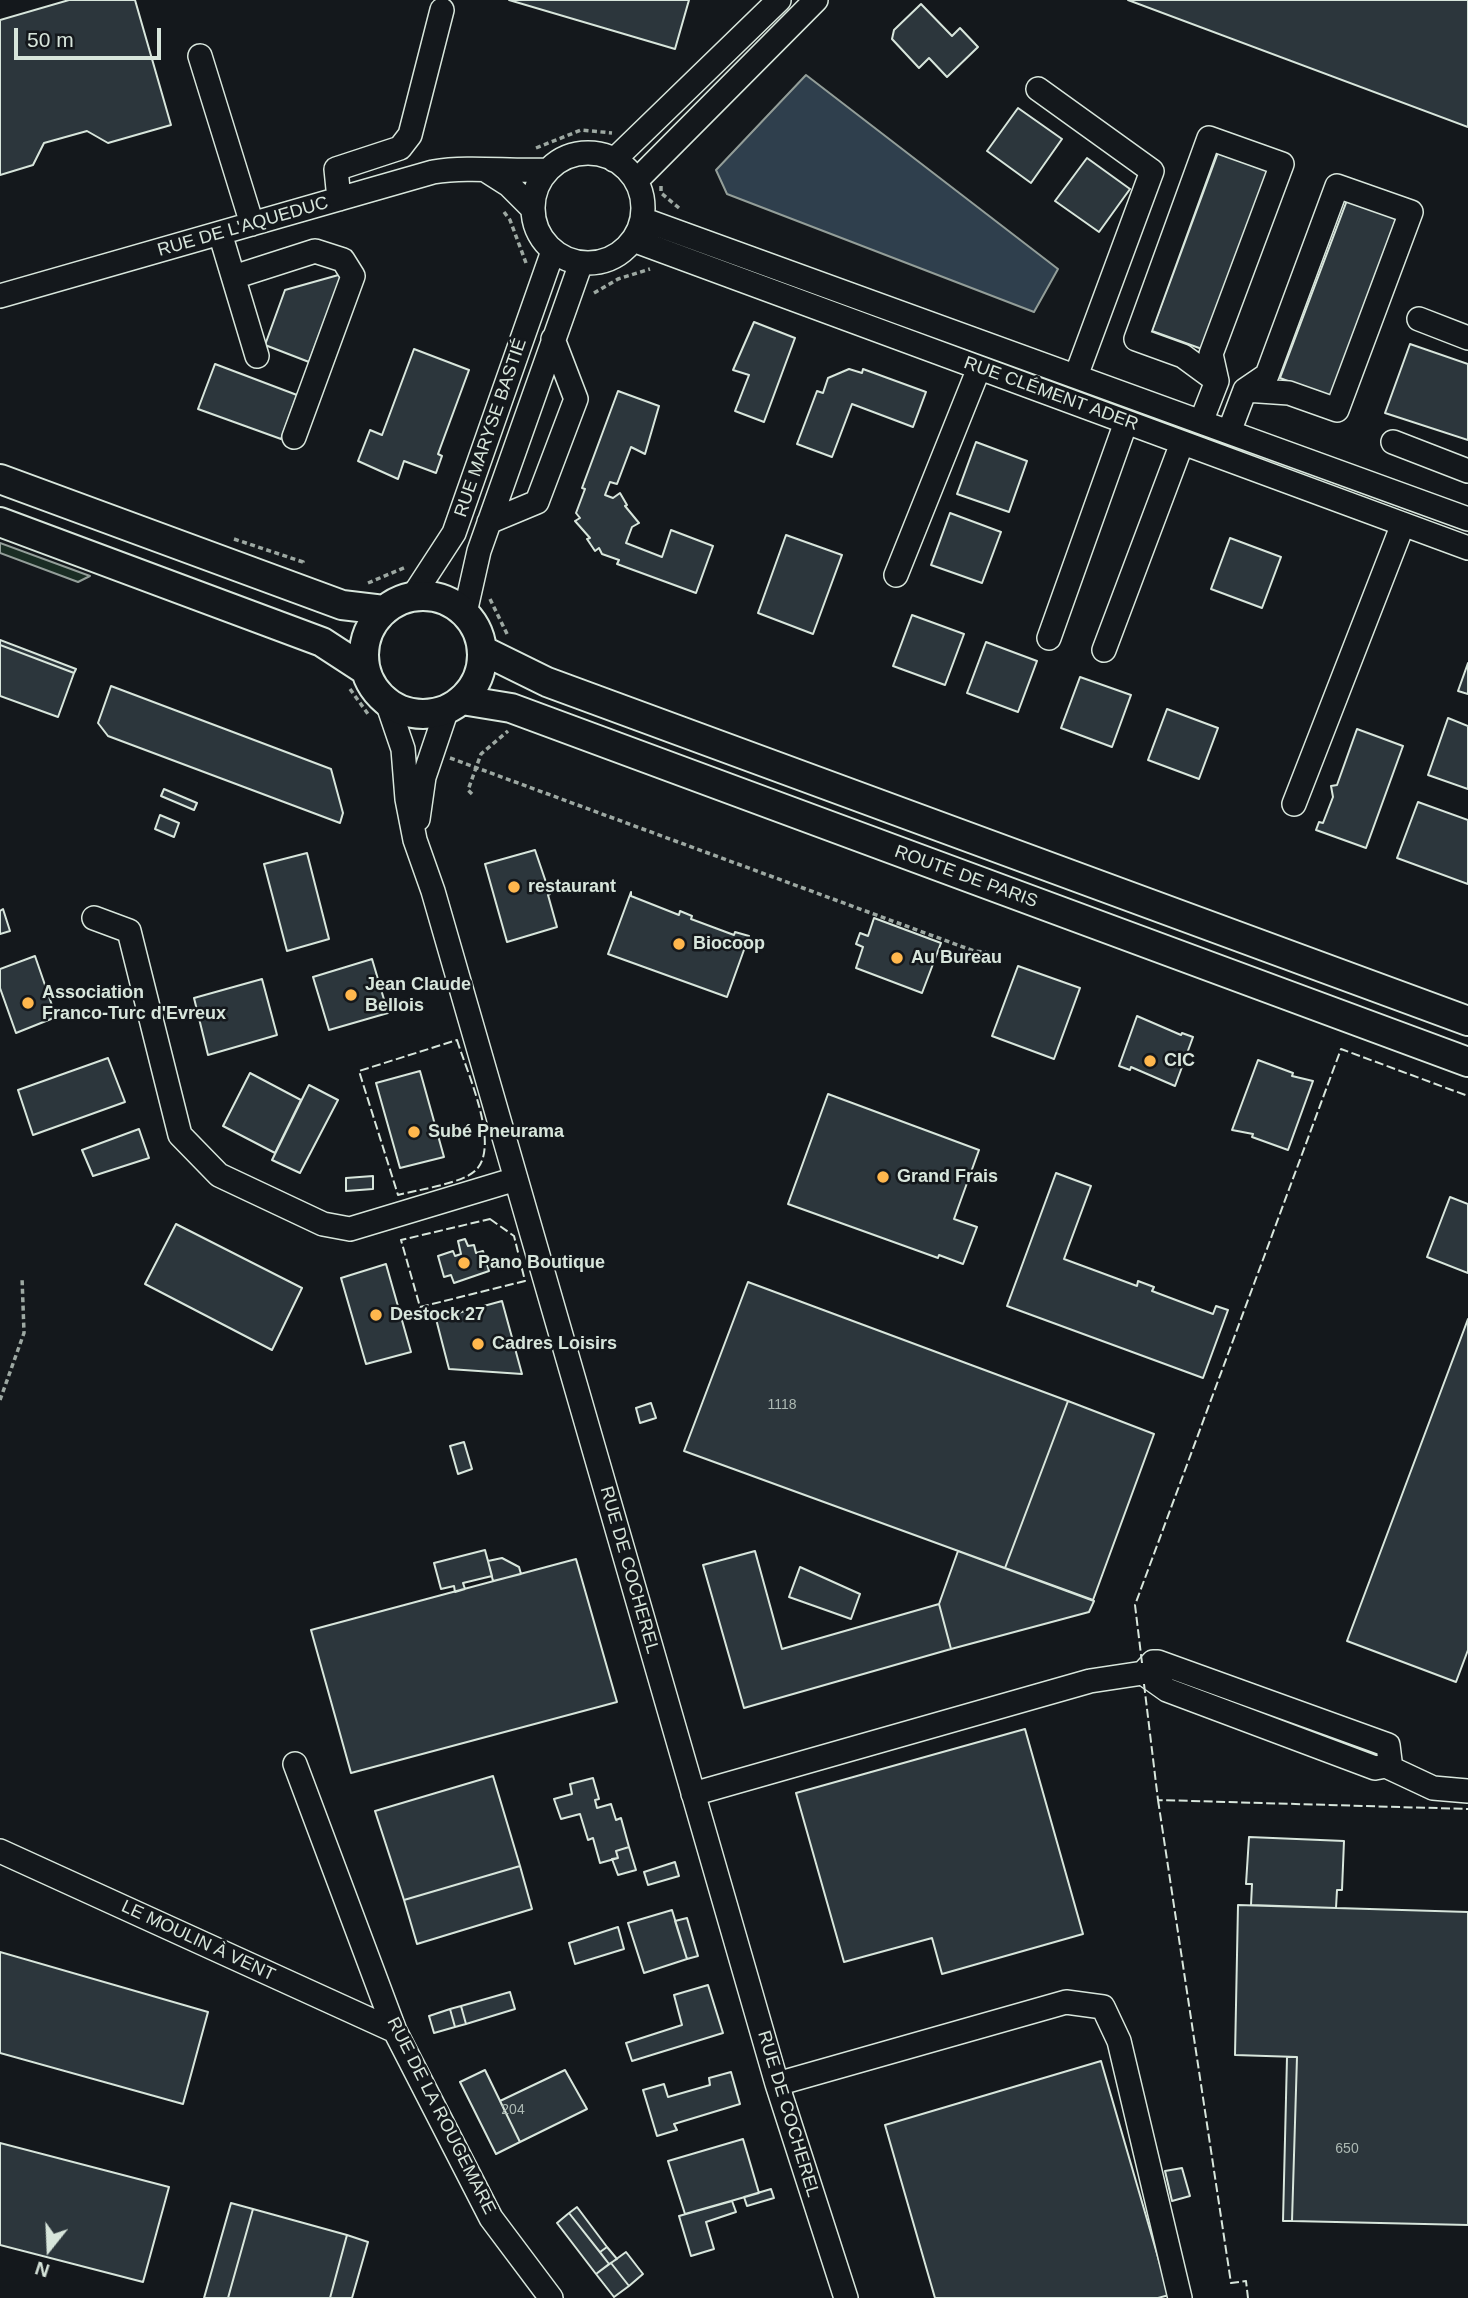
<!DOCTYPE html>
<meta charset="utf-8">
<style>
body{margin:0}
#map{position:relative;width:1468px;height:2298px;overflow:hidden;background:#14181c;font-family:Helvetica,sans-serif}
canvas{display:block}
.north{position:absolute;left:14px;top:2214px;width:70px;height:70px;-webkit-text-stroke:5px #14181c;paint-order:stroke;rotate:198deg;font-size:19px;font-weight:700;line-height:28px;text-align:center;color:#d8e6dc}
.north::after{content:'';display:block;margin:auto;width:24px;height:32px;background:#d8e6dc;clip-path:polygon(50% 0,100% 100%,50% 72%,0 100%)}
.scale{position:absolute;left:14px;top:28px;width:147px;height:32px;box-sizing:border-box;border:4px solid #d8e6dc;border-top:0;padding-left:9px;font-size:21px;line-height:24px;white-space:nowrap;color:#d8e6dc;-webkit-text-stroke:5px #14181c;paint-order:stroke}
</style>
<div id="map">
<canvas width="1468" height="2298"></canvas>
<div class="north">N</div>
<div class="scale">50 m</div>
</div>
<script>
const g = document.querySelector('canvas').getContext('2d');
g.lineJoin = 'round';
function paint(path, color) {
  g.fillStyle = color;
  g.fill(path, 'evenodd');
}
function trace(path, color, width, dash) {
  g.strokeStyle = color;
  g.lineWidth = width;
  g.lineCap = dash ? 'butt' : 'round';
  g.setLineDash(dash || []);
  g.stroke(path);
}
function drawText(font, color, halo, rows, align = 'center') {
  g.font = font + ' Helvetica,sans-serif';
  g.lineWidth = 5;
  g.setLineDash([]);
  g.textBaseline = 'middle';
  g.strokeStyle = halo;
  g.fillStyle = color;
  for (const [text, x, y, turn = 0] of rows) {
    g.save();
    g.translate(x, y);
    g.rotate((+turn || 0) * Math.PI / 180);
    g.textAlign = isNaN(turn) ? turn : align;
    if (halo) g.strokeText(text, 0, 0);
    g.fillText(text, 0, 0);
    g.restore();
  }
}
const green = new Path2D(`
 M0,543l90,33 -12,6 -78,-29z`);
paint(green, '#1a2d24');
trace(green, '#939e99', 2);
const water = new Path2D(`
 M806,75l252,194 -24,43 -307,-118 -11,-24z`);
paint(water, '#2f3f4d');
trace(water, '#939e99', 2);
const building = new Path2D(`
 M69,0h66l36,125 -63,18 -21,-12 -43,12 -11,22 -33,10v-155z
 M509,0h180l-14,49z
 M1128,0h340v127z
 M921,4l31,32 8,-8 18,19 -31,30 -18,-19 -10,10 -27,-29 2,-9z
 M1018,108l44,31 -31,44 -44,-32z
 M1220,147l50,19 -68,183 -50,-18z
 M1087,158l43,31 -31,43 -44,-31z
 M1349,195l49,19 -68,183 -50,-19z
 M342,274l-33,88 -44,-17 20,-55z
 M754,322l41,16 -31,84 -29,-11 14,-36 -16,-5z
 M1410,344l58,20v76l-83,-27z
 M414,349l55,21 -31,84 4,2 -6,17 -32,-12 -6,18 -40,-18 12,-31 12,5z
 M215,364l82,31 -16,44 -83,-30z
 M849,369l13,4 1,-4 63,23 -13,35 -61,-23 -20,53 -35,-13 20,-53 6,2 5,-15z
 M618,391l41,15 -14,48 -14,-7 -14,37 -7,-2 -5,13 8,3 7,-5 7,12 -2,1 14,17 -7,4 -6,16 36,14 9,-27 42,16 -17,47 -79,-29 2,-4 -17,-6 -3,-6 -4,3 -8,-12 3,-1 -15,-17 5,-3 -4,-5 9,-24 -3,-1z
 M976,442l51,19 -18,51 -52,-18z
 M950,513l51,19 -19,51 -51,-18z
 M786,535l56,20 -29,79 -55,-21z
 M1230,538l51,19 -19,51 -51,-19z
 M912,615l52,19 -19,51 -52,-19z
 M0,640l76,29 -2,4 -74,-28z
 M986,642l51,19 -19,51 -51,-19z
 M0,645l74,28 -16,44 -58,-21z
 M1468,663v31l-10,-3z
 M1080,677l51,18 -19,52 -51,-19z
 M111,686l220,83 12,44 -3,10 -232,-87 -10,-13z
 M1167,709l51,19 -19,51 -51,-19z
 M1448,718l20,8v63l-40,-14z
 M1357,729l46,17 -37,102 -50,-18 3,-8 4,1 10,-26 -2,-11 6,-1z
 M164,789l33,14 -3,7 -33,-14z
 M1418,802l50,18v64l-71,-26z
 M160,815l19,8 -5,14 -19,-8z
 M535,850l15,44 -2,1 9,32 -50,15 -22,-78z
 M307,853l22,86 -42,12 -23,-87z
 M631,892v4l48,19 1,-4 12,5 -1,3 43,16 1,-3 14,4 -22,61 -119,-43z
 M3,909l7,22 -10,3v-23z
 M874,918l67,25 -19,50 -66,-25 7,-21 -7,-3 4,-11 8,3z
 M35,956l21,61 -40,16 -16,-45v-19z
 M372,959l16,54 -59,17 -16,-53z
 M1018,966l62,22 -26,71 -62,-23z
 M262,979l15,56 -69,20 -14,-57z
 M1137,1016l44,19 1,-2 11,4 -18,49 -44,-19 -1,3 -11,-4z
 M108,1058l17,44 -92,33 -15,-45z
 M1258,1060l35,13 -1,3 21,5 -25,69 -36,-13 1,-3 -21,-4z
 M420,1071l24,86 -44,11 -24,-85z
 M250,1073l51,27 -26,53 -52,-27z
 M309,1085l29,15 -38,73 -28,-13z
 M828,1094l151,56 -25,69 23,8 -14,37 -24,-9 -1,3 -150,-54z
 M139,1129l10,29 -56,18 -11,-26z
 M1056,1173l35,13 -27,73 73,27 1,-5 16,6 -2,4 61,23 3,-8 12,4 -25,68 -196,-72z
 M373,1176v13l-27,2v-13z
 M1450,1197l18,7v69l-41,-16z
 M176,1224l126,64 -30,62 -127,-66z
 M465,1239l3,7 6,-1 2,8 7,-2 6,20 -35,12 -3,-8 -7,2 -6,-21 15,-5 2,5 6,-2 -3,-13z
 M386,1264l25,88 -45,12 -25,-86z
 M748,1282l320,119 -63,167 -321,-117z
 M502,1301l20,73 -73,-5 -13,-50z
 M1468,1319v331l-12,32 -109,-41z
 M1068,1401l86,33 -61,166 -88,-32z
 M651,1403l5,15 -16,5 -4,-15z
 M464,1442l8,27 -14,5 -8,-28z
 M485,1550l7,26 -29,7 2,6 -10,3 -1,-6 -13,3 -7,-26z
 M755,1551l27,98 157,-45 12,45 -207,59 -41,-143z
 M958,1551l136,50 -5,11 -138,37 -12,-45z
 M502,1558l17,9 2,7 -28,7 -5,-20z
 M576,1559l41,143 -266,71 -40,-143z
 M800,1567l60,27 -9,25 -62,-22z
 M1025,1729l58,205 -141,40 -10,-36 -88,24 -48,-169z
 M493,1776l27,90 -116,34 -29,-89z
 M593,1778l6,21 -4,1 2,8 14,-4 5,16 5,-2 8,29 -13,4 2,7 -18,5 -7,-25 -5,2 -8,-26 -19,5 -7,-20 18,-5 -2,-10z
 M1249,1837l95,4 -2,49h-5l-1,18 -85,-3 1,-21h-6z
 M629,1847l7,23 -18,5 -6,-16 6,-1 -2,-7z
 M675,1862l4,14 -31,9 -4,-13z
 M520,1866l12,43 -115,35 -13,-44z
 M1238,1905l230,7v313l-176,-4 5,-164 -62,-2z
 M672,1910l15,49 -43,14 -16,-50z
 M687,1918l11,38 -11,3 -12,-38z
 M618,1927l6,22 -49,15 -6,-21z
 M0,1952l208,60 -25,92 -183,-51z
 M708,1985l15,48 -91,28 -6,-18 56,-18 -8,-30z
 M510,1992l5,17 -49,15 -5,-18z
 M461,2006l5,18 -11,3 -5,-18z
 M450,2009l5,18 -21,6 -5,-17z
 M1287,2057h10l-5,164h-9z
 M1101,2061l68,234 -11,3h-223l-50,-173z
 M485,2070l35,72 -24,12 -36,-72z
 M565,2070l22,39 -67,33 -20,-41z
 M731,2072l9,32 -66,20 3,6 -20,6 -14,-46 21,-6 4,13 42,-12 -1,-7z
 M743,2139l16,54 -74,21 -17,-53z
 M0,2143l169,44 -26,95 -143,-37z
 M1182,2168l8,28 -18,5 -7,-30z
 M771,2189l3,9 -27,8 -3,-9z
 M732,2201l4,11 -30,10 8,27 -23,7 -12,-40z
 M231,2203l22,6 -25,89h-24z
 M577,2207l30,40 -7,5 -31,-39z
 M253,2209l94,26 -17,63h-102z
 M569,2213l40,51 -13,10 -39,-51z
 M347,2235l21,7 -16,56h-22z
 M607,2247l10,12 -8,5 -9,-12z
 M626,2252l17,22 -14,12 -18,-23z
 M611,2263l18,23 -15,11 -18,-23z`);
paint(building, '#2c363c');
trace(building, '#d8e6dc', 2);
const minor = new Path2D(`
 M200,56l52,168
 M1038,89l114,82 -76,205
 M533 208a55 55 0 1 1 110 0a55 55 0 1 1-110 0Z
 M614,160l165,-160
 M487,171l22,14 24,24
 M636,181l180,-181
 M339,199l-3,-30 64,-21 10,-13 32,-125
 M642,219l826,300
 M220,233l37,123
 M633,240l835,308
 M234,277l81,-26 28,9 10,16 -59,161
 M0,296l433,-124c38,-6 76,0 114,-2
 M1419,319l49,19
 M1201,422l16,-41 -34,-25 -47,-17 73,-201 73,26 -71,190 6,27
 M1229,432l16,-42 22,-15 70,-189 74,26 -74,198 -48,-17 -44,-3
 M1393,442l75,29
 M489,522l48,-20 39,-103 -23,-60
 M896,575l83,-207
 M413,596l41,-63 99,-282
 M465,613l14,-62 102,-288
 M1049,638l77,-216
 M1104,650l78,-207
 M387,702l16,47 4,50 8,41 18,51 344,1193 69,214
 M1294,804l109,-280
 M418,819l6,-42 23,-68
 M94,918l35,13 51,204 39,40 104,49 27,5 166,-50
 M295,1764l100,267 96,187 60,80
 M1386,1766l47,22 35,3
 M693,1794l397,-113 53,-8 24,17 208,78 11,-2 4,-5 -2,-16 -230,-83h-5l-10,11
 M0,1851l395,180
 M777,2084l289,-82 37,5 16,34 61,257`);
const major = new Path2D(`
 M0,479l342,126 42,5
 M0,522l322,120 43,28
 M364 655a59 59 0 1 1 118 0a59 59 0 1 1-118 0Z
 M482,650l65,32 921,339
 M462,700l49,8 957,354`);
trace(minor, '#d8e6dc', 26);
trace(major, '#d8e6dc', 32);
trace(new Path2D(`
 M536,148l45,-18 31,3
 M661,186v7l18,15
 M504,212l6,8 16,43
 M594,293l24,-14 32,-10
 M234,539l69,23 -1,3
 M368,583l38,-16
 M490,599l18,37
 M350,689l18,25
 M450,758l524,193 12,1
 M472,794l-4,-4 13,-36 27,-23
 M0,1400l24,-67 -2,-56`), '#9da8a2', 3.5, [5, 3.5]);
trace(minor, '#14181c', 23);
trace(major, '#14181c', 28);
trace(new Path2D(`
 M457,1040c9,30 44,105 19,130 -12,13 -59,20 -78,25l-39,-124z
 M490,1219l24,17 11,45 -105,26 -19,-67z
 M1142,1663l-7,-58 206,-556 127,47
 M1144,1684l14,116 310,9
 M1158,1800l73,483 15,-2 2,17`), '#d8e6dc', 2, [9, 3.5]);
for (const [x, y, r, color] of [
 [514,887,7,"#ffb74d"],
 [679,944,7,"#ffb74d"],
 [897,958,7,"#ffb74d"],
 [351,995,7,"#ffb74d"],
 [28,1003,7,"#ffb74d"],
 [1150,1061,7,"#ffb74d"],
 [414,1132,7,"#ffb74d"],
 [883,1177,7,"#ffb74d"],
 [464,1263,7,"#ffb74d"],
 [376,1315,7,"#ffb74d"],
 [478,1344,7,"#ffb74d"]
]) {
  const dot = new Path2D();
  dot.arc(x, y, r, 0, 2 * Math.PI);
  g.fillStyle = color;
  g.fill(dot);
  trace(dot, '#14181c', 2.5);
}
drawText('14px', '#adbab4', null, [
 ["1118",782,1405],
 ["204",513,2110],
 ["650",1347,2149]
]);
drawText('18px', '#d8e6dc', '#14181c', [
 ["RUE DE L'AQUEDUC",243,227,-16],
 ["RUE CLÉMENT ADER",1051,394,20],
 ["RUE MARYSE BASTIÉ",491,428,-71],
 ["ROUTE DE PARIS",966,877,20],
 ["RUE DE COCHEREL",629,1570,74],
 ["LE MOULIN À VENT",198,1941,25],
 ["RUE DE COCHEREL",788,2114,73],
 ["RUE DE LA ROUGEMARE",441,2116,63]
]);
drawText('bold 18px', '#d8e6dc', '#14181c', [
 ["restaurant",528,887],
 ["Biocoop",693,944],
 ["Au Bureau",911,958],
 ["Jean Claude",365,985],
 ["Bellois",365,1006],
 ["Association",42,993],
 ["Franco-Turc d'Evreux",42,1014],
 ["CIC",1164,1061],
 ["Subé Pneurama",428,1132],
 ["Grand Frais",897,1177],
 ["Pano Boutique",478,1263],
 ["Destock 27",390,1315],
 ["Cadres Loisirs",492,1344]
], 'left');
</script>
